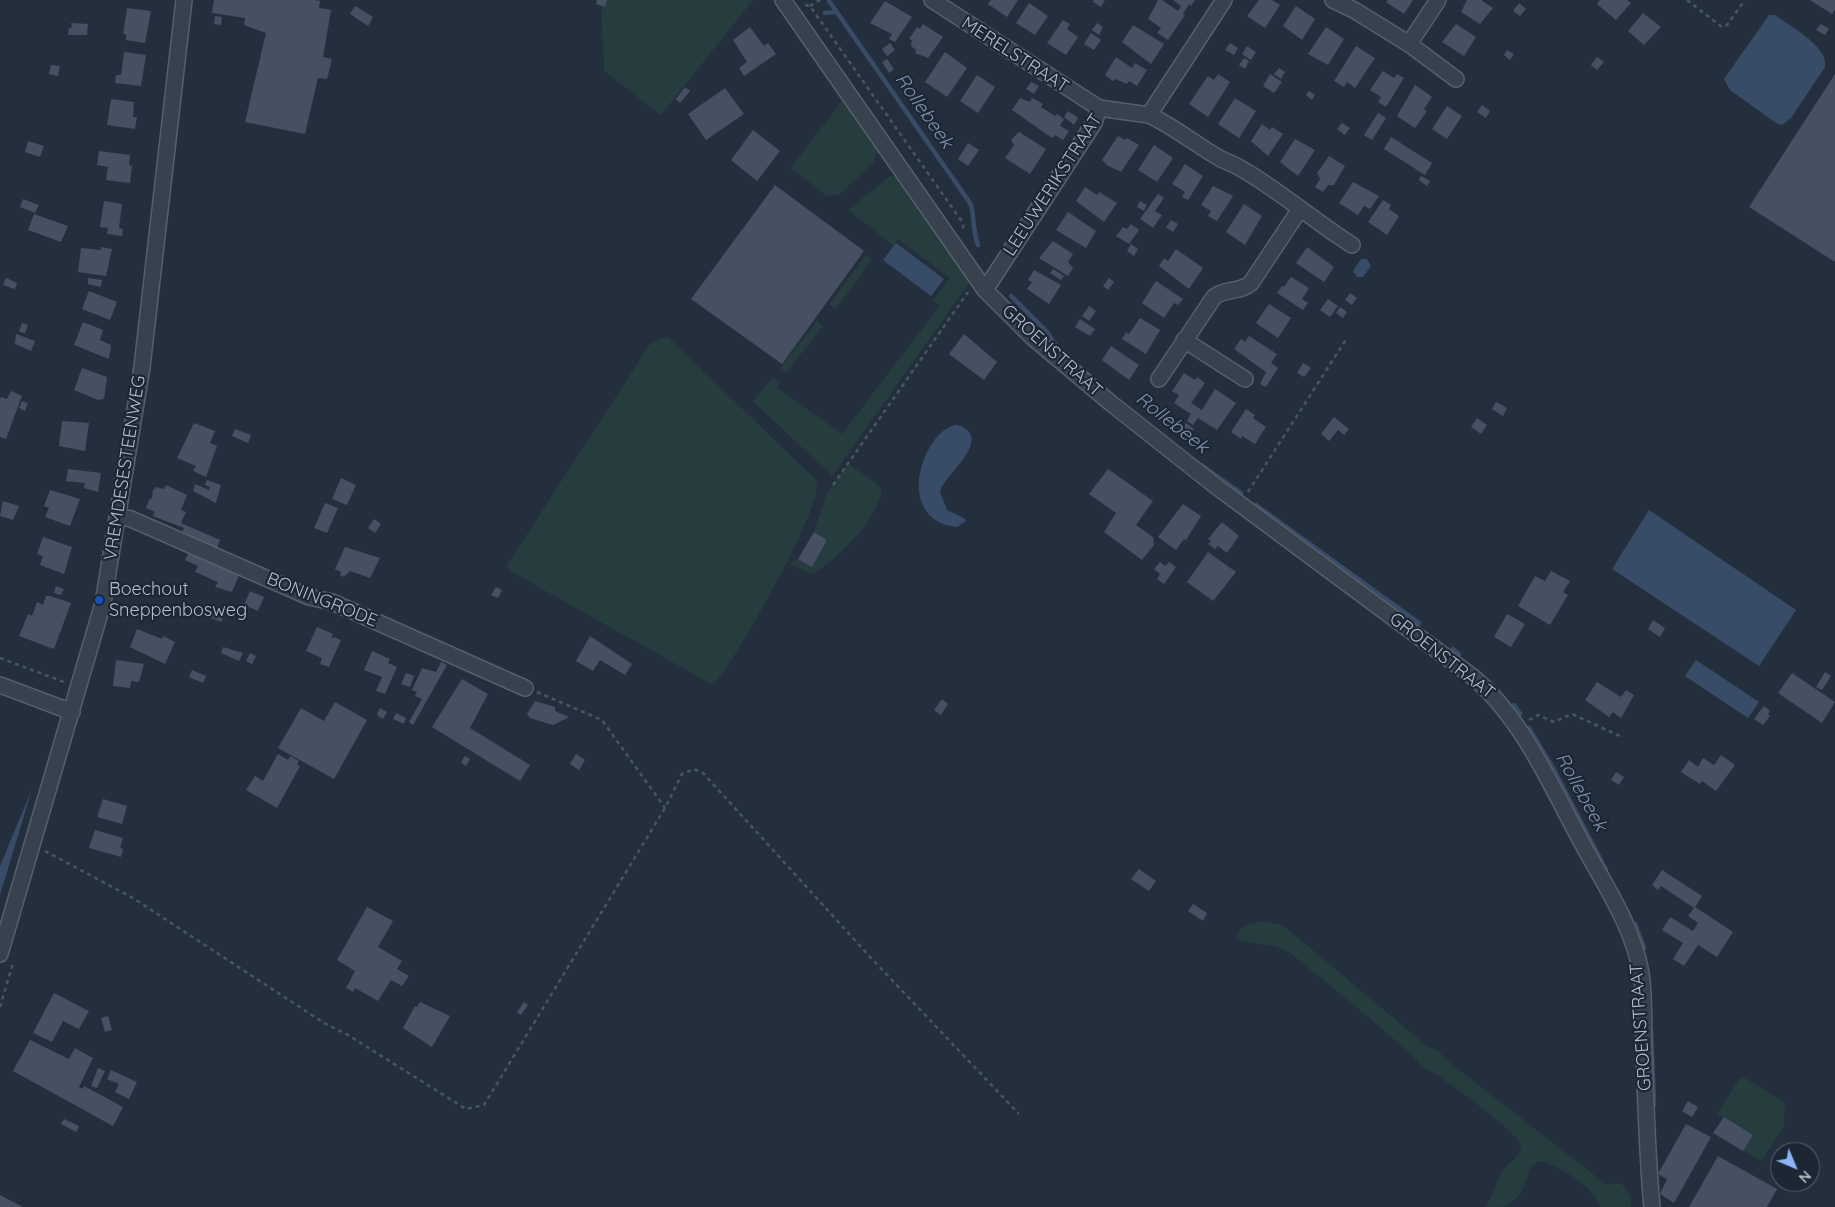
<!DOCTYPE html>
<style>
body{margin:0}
#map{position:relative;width:1835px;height:1207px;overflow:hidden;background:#242f3e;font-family:Quicksand,sans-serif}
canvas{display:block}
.north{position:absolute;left:1770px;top:1142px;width:50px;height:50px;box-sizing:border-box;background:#1d2633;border:1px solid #59626f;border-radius:50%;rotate:135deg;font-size:14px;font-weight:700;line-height:20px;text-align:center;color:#b4bcc9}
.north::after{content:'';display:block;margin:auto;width:18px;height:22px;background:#8ab4f8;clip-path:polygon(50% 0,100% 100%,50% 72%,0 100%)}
</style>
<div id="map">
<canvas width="1835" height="1207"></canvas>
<div class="north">N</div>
</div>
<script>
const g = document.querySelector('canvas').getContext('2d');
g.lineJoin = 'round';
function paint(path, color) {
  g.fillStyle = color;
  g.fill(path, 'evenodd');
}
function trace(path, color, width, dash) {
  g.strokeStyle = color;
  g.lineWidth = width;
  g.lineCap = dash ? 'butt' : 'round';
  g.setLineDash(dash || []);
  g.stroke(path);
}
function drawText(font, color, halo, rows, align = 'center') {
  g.font = font + ' Quicksand,sans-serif';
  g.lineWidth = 4.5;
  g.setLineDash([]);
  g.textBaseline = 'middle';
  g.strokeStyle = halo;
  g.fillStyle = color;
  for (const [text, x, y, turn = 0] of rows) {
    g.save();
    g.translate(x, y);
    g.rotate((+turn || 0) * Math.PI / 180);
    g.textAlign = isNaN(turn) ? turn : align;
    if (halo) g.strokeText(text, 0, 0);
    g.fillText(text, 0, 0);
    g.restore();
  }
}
paint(new Path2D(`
 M601,0h152l-92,115 -57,-44z
 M844,98l31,47 2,6 -3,11 -35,33 -12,1 -36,-28z
 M890,176h5l4,3 71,103 -138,194 -79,-75 20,-24 6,7 -2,4 65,46 98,-129 -7,-5 17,-22 -52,-39 -4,7 -46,-36z
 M866,255l6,4 -36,50 -7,-5z
 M817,321l6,5 -37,47 -6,-5z
 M668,337l147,142c1,2 2,5 2,7 2,25 -83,179 -104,199l-203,-114 -3,-6 143,-221 9,-5z
 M848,464l30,20 4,7c-7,31 -43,67 -69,83l-24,-10 9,-5 14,7 15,-26 -13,-8 12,-37z
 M1263,921l16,3 11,7 138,116 10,3 6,8 163,127 13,-2c9,7 11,12 11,24h-30c-8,-20 -40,-41 -61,-46l-10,6c-3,15 -9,32 -24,39 -5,1 -14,1 -20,1 6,-11 10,-24 16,-35 5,-9 17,-13 19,-24 3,-13 -73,-65 -86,-75l-13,-5 -8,-11 -41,-36 -84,-69 -15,-6 -33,-5 -5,-4c5,-14 14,-13 27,-16z
 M1741,1076l44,26 -1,23 -22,36 -19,-10 10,-16 -36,-21z`), '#263c3f');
paint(new Path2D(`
 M1769,15h6c15,11 54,32 50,52l-34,51 -9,7 -6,-2 -46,-33 -6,-11z
 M896,243l48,36 -13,17 -48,-36z
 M1361,259h6l4,7 -8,11h-6l-4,-6z
 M958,425c38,13 -15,51 -18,67l7,18 17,8 2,3 -9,6c-66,-7 -33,-101 1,-102z
 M1649,510l147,100 -37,56 -147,-97z
 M1696,660l63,42 -11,16 -63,-42z
 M32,789l-32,106v-29z`), '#394c67');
trace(new Path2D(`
 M829,1l141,202c5,11 2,27 8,42
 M825,13l11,-1
 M1011,296l36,36 8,12
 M1065,353l24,23
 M1201,465l40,28
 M1256,505l163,118
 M1453,649l6,5
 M1514,705l6,9
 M1529,728l24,40 53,102
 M1635,924l9,24
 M1651,1029l3,76`), '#394c67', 4.5);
paint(new Path2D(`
 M214,0h102l4,1 -1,7 12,2 -8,47 9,2 -5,20 -9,-1 -13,56 -60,-12 21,-89 -22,-8 1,-7 -33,-5z
 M597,0h10l-2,7 -9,-3z
 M991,0h27l-11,17 -19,-13z
 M1094,0h11l-4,7 -8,-5z
 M1158,0h4l16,11 3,-5 -8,-6h22l-4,6 -2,-2 -6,10 2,1 -17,25 -11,-7 4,-5 -13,-9z
 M1259,0h13l8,5 -15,23 -18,-12z
 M1388,0h25l-9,14 -18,-12z
 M1467,0h14l12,8 -13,16 -19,-12z
 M1600,0h27l4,3 -15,17 -19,-16z
 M1810,0h25v10l-3,4z
 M885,1l27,16 -17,25 -6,-3 3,-5 -22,-11z
 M1029,3l19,13 -13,19 -19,-12z
 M1519,3l7,6 -6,7 -7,-5z
 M355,6l18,11 -5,9 -18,-12z
 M1296,6l19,13 -13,21 -19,-14z
 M127,8l24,3 -6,32 -19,-3v-6h-3z
 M1643,13l18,14 -17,18 -16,-14z
 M215,16l7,1 -1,8 -7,-1z
 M1063,20l7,4 -3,5 11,8 -12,18 -19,-12z
 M71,23l17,1 -1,11h-19l1,-7h3z
 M1097,23l6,4 -4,8 -7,-5z
 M923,24l20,13 -15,21 -13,-5 1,-3 -5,-4 1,-6 -3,-1 8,-12 3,2z
 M1456,24l20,13 -12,19 -22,-14z
 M1821,24l8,5 -4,6 -9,-5z
 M1133,25l31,19 -13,20 -29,-22z
 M750,27l14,19 4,-3 8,11 -32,22 -5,-8 8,-6 -14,-22z
 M1326,27l18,12 -16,26 -20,-11z
 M1091,33l10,7 -7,10 -10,-6z
 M890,43l5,7 -8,6 -5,-7z
 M1230,43l8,5 -4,7 -9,-5z
 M1247,46l9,6 -5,8 -9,-6z
 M1356,46l19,12 -20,30 -8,-6 -3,5 -10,-6z
 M1507,50l7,4 -4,6 -6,-5z
 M124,52l22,3 -5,31 -26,-3 1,-8h5z
 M945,52l22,16 -20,29 -22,-15z
 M1116,57l16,11 3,-5 12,7 -10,16 -8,-5 -2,3 -12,-5 -2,2 -8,-6z
 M1597,57l7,5 -7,8 -6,-5z
 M1244,58l5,3 -4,8 -6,-4z
 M887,59l7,10 -5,4 -7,-11z
 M51,65l9,1 -2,10 -9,-2z
 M1279,68l6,4 -4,7 -7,-5z
 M1383,71l11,7 3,-4 7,4 -18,29 -8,-5 3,-5 -11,-7z
 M1218,74l12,8 -22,35 -19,-13 19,-28 6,4z
 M1270,74l12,8 -8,11 -11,-7z
 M1835,74v188l-86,-55z
 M977,75l18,12 -17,26 -18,-12z
 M1031,82l8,4 -5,8 -8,-5z
 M1415,85l17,12 -8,12 3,2 -12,17 -18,-12z
 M685,87l5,4 -10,12 -4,-4z
 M725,88l19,26 -38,26 -18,-26z
 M1309,91l6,4 -3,5 -6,-5z
 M1020,98l10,4 2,-4 11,6 -2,3 14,9 2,-2 7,5 -4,7 9,5 -6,9 -8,-5 -3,3 -40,-28z
 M1235,98l21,13 -17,27 -21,-14z
 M111,99l23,3 -1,15h4l-2,12 -28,-4z
 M1482,105l8,6 -4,7 -9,-6z
 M1447,106l15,10 -15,23 -15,-10z
 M1068,111l10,7 -4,7 -10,-8z
 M1378,113l8,5 -14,22 -8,-5z
 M1342,123l8,5 -5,7 -8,-6z
 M1262,124l8,6 2,-3 11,7 -15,22 -17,-15z
 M753,130l27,21 -23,30 -26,-21z
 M1019,132l27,17 -16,25 -25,-16 9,-13 -3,-5z
 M1118,136l7,4 2,-2 12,7 -18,27 -14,-7 -5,-5z
 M1391,137l41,26 -7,12 -41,-26z
 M1295,139l20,11 -17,26 -18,-14z
 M28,141l16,5 -4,11 -15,-5z
 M968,143l11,7 -11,16 -10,-7z
 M1154,145l19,13 -16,24 -19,-12z
 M99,151l31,4 -1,10 3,1 -2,17 -24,-3 2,-13 -11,-2z
 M1329,156l16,10 -11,19h-6l-5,7 -8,-5 5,-8 -3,-6z
 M1185,164l18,12 -15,24 -6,-3 3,-5 -13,-8z
 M1421,176l9,5 -3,5 -8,-6z
 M1353,182l26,14 -9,13 -6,-3 -6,9 -19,-12z
 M775,185l89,66 -82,113 -91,-65z
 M1213,186l20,10 -16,25 -9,-5 3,-5 -10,-6z
 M1085,187l12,8 2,-3 18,11 -13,19 -28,-21z
 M1158,194l6,4 -9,13 7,4 -9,13 -13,-9z
 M23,199l16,6 -4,8 -15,-6z
 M1383,200l8,5 -2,4 10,7 -12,19 -19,-13z
 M104,201l18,3 -3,24 4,1 -1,7 -15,-2 1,-6 -8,-1z
 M1140,201l7,4 -3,6 -7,-4z
 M1244,204l18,12 -17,29 -19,-13z
 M1068,212l28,19 -10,17 -30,-18z
 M34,214l34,12 -7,16 -33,-12z
 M1171,220l7,4 -5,8 -7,-5z
 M1131,224l8,6 -10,14 -13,-8 7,-9 4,2z
 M1053,241l20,13 -5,8 5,6 -5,8 -29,-18z
 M1131,244l7,5 -4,7 -7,-5z
 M101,247l11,2 -6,27 -28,-4 3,-24 20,2z
 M1307,247l27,20 -10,15 -28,-19z
 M1176,249l27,19 -14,21 -30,-23 5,-8 4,3z
 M1053,269l11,7 -3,4 -11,-7z
 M1034,270l27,15 -12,19 -22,-15 5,-7 -4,-2z
 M1291,277l18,11 -7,11 6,4 -5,7 -26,-17 5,-7 2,1z
 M6,278l11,5 -2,6 -12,-4z
 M88,278l14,2 -1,7 -13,-3z
 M1109,278l5,4 -6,8 -5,-4z
 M1156,281l27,18 -5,6 -4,-2 -10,15 -22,-15z
 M89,291l28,11 -7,18 -28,-11z
 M1350,293l7,5 -5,7 -7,-5z
 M1328,299l10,7 -8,11 -10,-7z
 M1269,304l22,14 -13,20 -22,-15z
 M1089,306l7,5 -7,10 -7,-5z
 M1340,307l7,5 -4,6 -7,-5z
 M1140,318l20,12 -14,24 -24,-15 4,-7 3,2z
 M1080,319l15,10 -5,7 -15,-9z
 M83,322l20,8 -3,10 11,5 -2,14 -35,-14z
 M22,323l6,2 -3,8 -6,-1z
 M16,334l19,7 -4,10 -16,-7z
 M964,334l33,28 -13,18 -35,-26z
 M1249,336l28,18 -6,9 7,5 -12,19 -6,-3 6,-12 -32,-23 7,-10 4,3z
 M1111,346l28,19 -10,15 -27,-20z
 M1303,363l8,5 -7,9 -7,-4z
 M82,368l25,9 -3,22 -6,1 -24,-10z
 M1184,373l11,7 2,-3 8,6 -14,20 11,7 13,-21 21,14 -19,27 -19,-12 -5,7 -6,-4 4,-7 -17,-11 5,-8 -7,-4z
 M11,391l11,5 -16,43 -6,-2v-37l1,-3 6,2z
 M22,401l6,2 -3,8 -6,-3z
 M1496,402l11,6 -4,8 -11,-7z
 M1246,409l9,6 -2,3 13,9 -11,17 -13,-8 -1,3 -10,-7z
 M1334,417l15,12 -5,6 -6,-5 -9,11 -8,-7z
 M1477,418l10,7 -6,9 -10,-7z
 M62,421l27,2 -4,28 -26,-5z
 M194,423l21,8 -5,12 7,3 -11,31 -13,-6 3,-5 -19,-8z
 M1186,423l8,6 -5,7 -8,-5z
 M235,429l16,6 -3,8 -16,-7z
 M68,469l33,4 -3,19 -14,-4 1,-5 -19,-2z
 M1108,469l45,32 -17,24 17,12 1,8 -12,15 -38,-28 12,-19 -27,-19z
 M341,478l15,7 -9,20 -15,-6z
 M207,480l14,5 -5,18 -23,-12 2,-7 14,6 1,-3 -5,-2z
 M166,485l21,10 -6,15 5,2 -5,11 39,17 -4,11 -35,-16 3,-7 -31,-12 2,-4 -9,-4 3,-8 3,-2 1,-8 3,-3 8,2z
 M50,490l30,9 -10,27 -25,-9 4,-9 -5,-2z
 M3,501l16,5 -6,14 -13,-4z
 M325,503l13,5 -11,25 -13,-5z
 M1183,504l18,12 -15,24 -2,-1 -8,11 -18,-13z
 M374,519l7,5 -6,9 -7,-5z
 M1222,522l17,14 -12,17 -9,-7 -3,3 -7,-5 3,-3 -3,-2z
 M814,532l13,8 -15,27 -14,-8z
 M43,537l29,10 -8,27 -24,-9 3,-9 -6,-2z
 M345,547l35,11 -10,20 -20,-7 -6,6 -4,-2 1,-3 -6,-3z
 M190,550l15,7 -1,3 35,15 -7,17 -17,-5 3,-5 -23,-10 3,-6 -13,-6z
 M1208,552l28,20 -23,29 -26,-19z
 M1160,562l5,4 4,-4 7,5 -12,17 -7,-5 3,-5 -6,-5z
 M1551,571l19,10 -7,11 5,3 -18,30 -32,-19 17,-30 10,5z
 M56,586l8,3 -3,6 -7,-2z
 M496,587l6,3 -4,8 -7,-3z
 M250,591l14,6 -6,14 -14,-6z
 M46,596h4l21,7 -17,46 -35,-13 9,-22 4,2 5,-14 6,3z
 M212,611l12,5 -3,6 -12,-5z
 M1507,614l18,10 -14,23 -17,-10z
 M1653,620l12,8 -5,9 -12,-8z
 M317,627l16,7 -2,4 3,-1 7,3 -12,27 -9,-3 2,-6 -16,-7z
 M137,629l25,10 1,-3 12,6 -10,22 -35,-17z
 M590,636l42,28 -7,11 -25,-15 -7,11 -17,-10z
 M223,647l20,6 -4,8 -18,-8z
 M372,651l18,8 -2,4 9,4 -12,27 -9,-3 6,-14 -18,-7z
 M250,653l6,3 -4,8 -6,-3z
 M116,660l28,4 -5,18 -8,-1 -1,7 -17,-2z
 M441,662l6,3 -34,60 -4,-3 13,-23 -7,-3 2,-4 -5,-2 10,-22 14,4z
 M192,670l14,6 -3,7 -14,-6z
 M1825,672l6,4 -9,14 -6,-3z
 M406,673l8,3 -4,11 -9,-3z
 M1792,673l43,29 -13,21 -44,-30z
 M462,679l26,15 -18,34 60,37 -10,16 -88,-54z
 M1597,682l24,15 5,-7 8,5 -13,23 -8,-6 -4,5 -24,-17z
 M942,699l6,5 -7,11 -7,-5z
 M535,701l20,6v4l14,6 -16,8 -23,-7 -3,-4z
 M335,702l32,18 -33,59 -56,-31 23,-40 23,13z
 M1764,706l6,5 -2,3 2,2 -7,9 -9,-6z
 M380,708l7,4 -4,7 -6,-4z
 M396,713l10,5 -2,6 -11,-5z
 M278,754l10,6 2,-4 9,5 -2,4 3,1 -23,42 -31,-18 9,-14 8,5z
 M576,754l9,6 -6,10 -9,-6z
 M1721,755l14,10 -19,26 -14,-10 -2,3 -19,-12 8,-12 9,7 5,-9 11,7z
 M465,756l5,3 -4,7 -5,-4z
 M1616,772l8,5 -5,8 -8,-5z
 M103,799l24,7 -5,18 -25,-7z
 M95,830l28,8 -3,10 3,1 -2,8 -32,-9z
 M1139,869l17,12 -7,10 -18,-12z
 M1662,870l40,26 -7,11 38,25 -16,25 -19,-12 -14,21 -11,-7 10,-16 -21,-13 8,-13 23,14 5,-8 -10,-7 6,-8 -33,-22 -3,4 -6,-5z
 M1193,904l14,9 -4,8 -15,-10z
 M367,907l26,14 -15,26 24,14 -5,8 12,7 -7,10 -11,-6 -13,21 -23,-13 -2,4 -7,-4 9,-17 -18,-11z
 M54,993l35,18 -10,18 -16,-8 -11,21 -19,-9z
 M420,1002l30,14 -18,31 -29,-19 12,-22 2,1z
 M524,1002l4,3 -7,10 -4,-3z
 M108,1016l4,14 -7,2 -4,-14z
 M30,1040l39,19 6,-11 18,10 -14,29 4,2 1,-3 39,21 -10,19 -100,-55z
 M98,1068l7,3 -8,17 -6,-2z
 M111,1070l26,12 -8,17 -14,-7 4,-8 -12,-5z
 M1688,1101l10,6 -6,10 -10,-6z
 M1724,1117l29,18 -10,16 -30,-18z
 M64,1119l15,7 -3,6 -15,-8z
 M1686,1124l25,13 -37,66 -14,-9 7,-15 -9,-5z
 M1718,1156l59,33 -10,18h-78z
 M0,1195l23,12h-23z`), '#455162');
const minor = new Path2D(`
 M783,0l202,290 47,47 80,67 105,83 256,190c50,42 78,109 109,166 22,41 51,83 59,130 4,26 2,53 3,79 2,52 3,104 8,155
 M932,0l167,108
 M1333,0l21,10 55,34 47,35
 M1409,44l29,-44
 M1149,115c26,12 47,30 72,44 7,3 14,6 21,10 38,22 72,52 110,76
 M985,290l109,-167 5,-15 50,7 75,-115
 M1184,340l61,39
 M1159,379l55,-82c11,-9 26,-4 37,-14l49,-74
 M118,516l13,3 178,78 23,5 193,86
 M0,685l72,27
 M0,954l103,-351 39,-236 42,-367`);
trace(minor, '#565f6c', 18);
trace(new Path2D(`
 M1687,0l35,27 5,-2 18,-25
 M805,5l5,1 153,217v8
 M810,6l10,-6
 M833,485l135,-193
 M1248,492l99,-154
 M0,658l64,24
 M537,692l65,28 63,88
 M1529,720l9,-5 16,7 18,-8 50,23
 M45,851l88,47 191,125 24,12 118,74 18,-4 181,-297 17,-34 12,-5 9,4 169,186 147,155
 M0,1007l13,-44`), '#44595c', 2.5, [4, 4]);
trace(minor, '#38414e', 15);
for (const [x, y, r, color] of [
 [99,600,5,"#1a4fb4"]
]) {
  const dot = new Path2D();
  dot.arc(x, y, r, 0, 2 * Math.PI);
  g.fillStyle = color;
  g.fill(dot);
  trace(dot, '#1d2633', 2);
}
drawText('18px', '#b4bcc9', '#1d2633', [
 ["MERELSTRAAT",1015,55,33],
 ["LEEUWERIKSTRAAT",1053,185,-57],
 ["GROENSTRAAT",1052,351,42],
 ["VREMDESESTEENWEG",125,468,-81],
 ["BONINGRODE",322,600,22],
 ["GROENSTRAAT",1442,656,38],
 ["GROENSTRAAT",1641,1027,-94]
]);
drawText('18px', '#b4bcc9', '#1d2633', [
 ["Boechout",109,590],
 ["Sneppenbosweg",109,611]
], 'left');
drawText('italic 19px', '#7c92b1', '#1d2633', [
 ["Rollebeek",924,111,55],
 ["Rollebeek",1172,423,38],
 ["Rollebeek",1581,792,61]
]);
</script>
